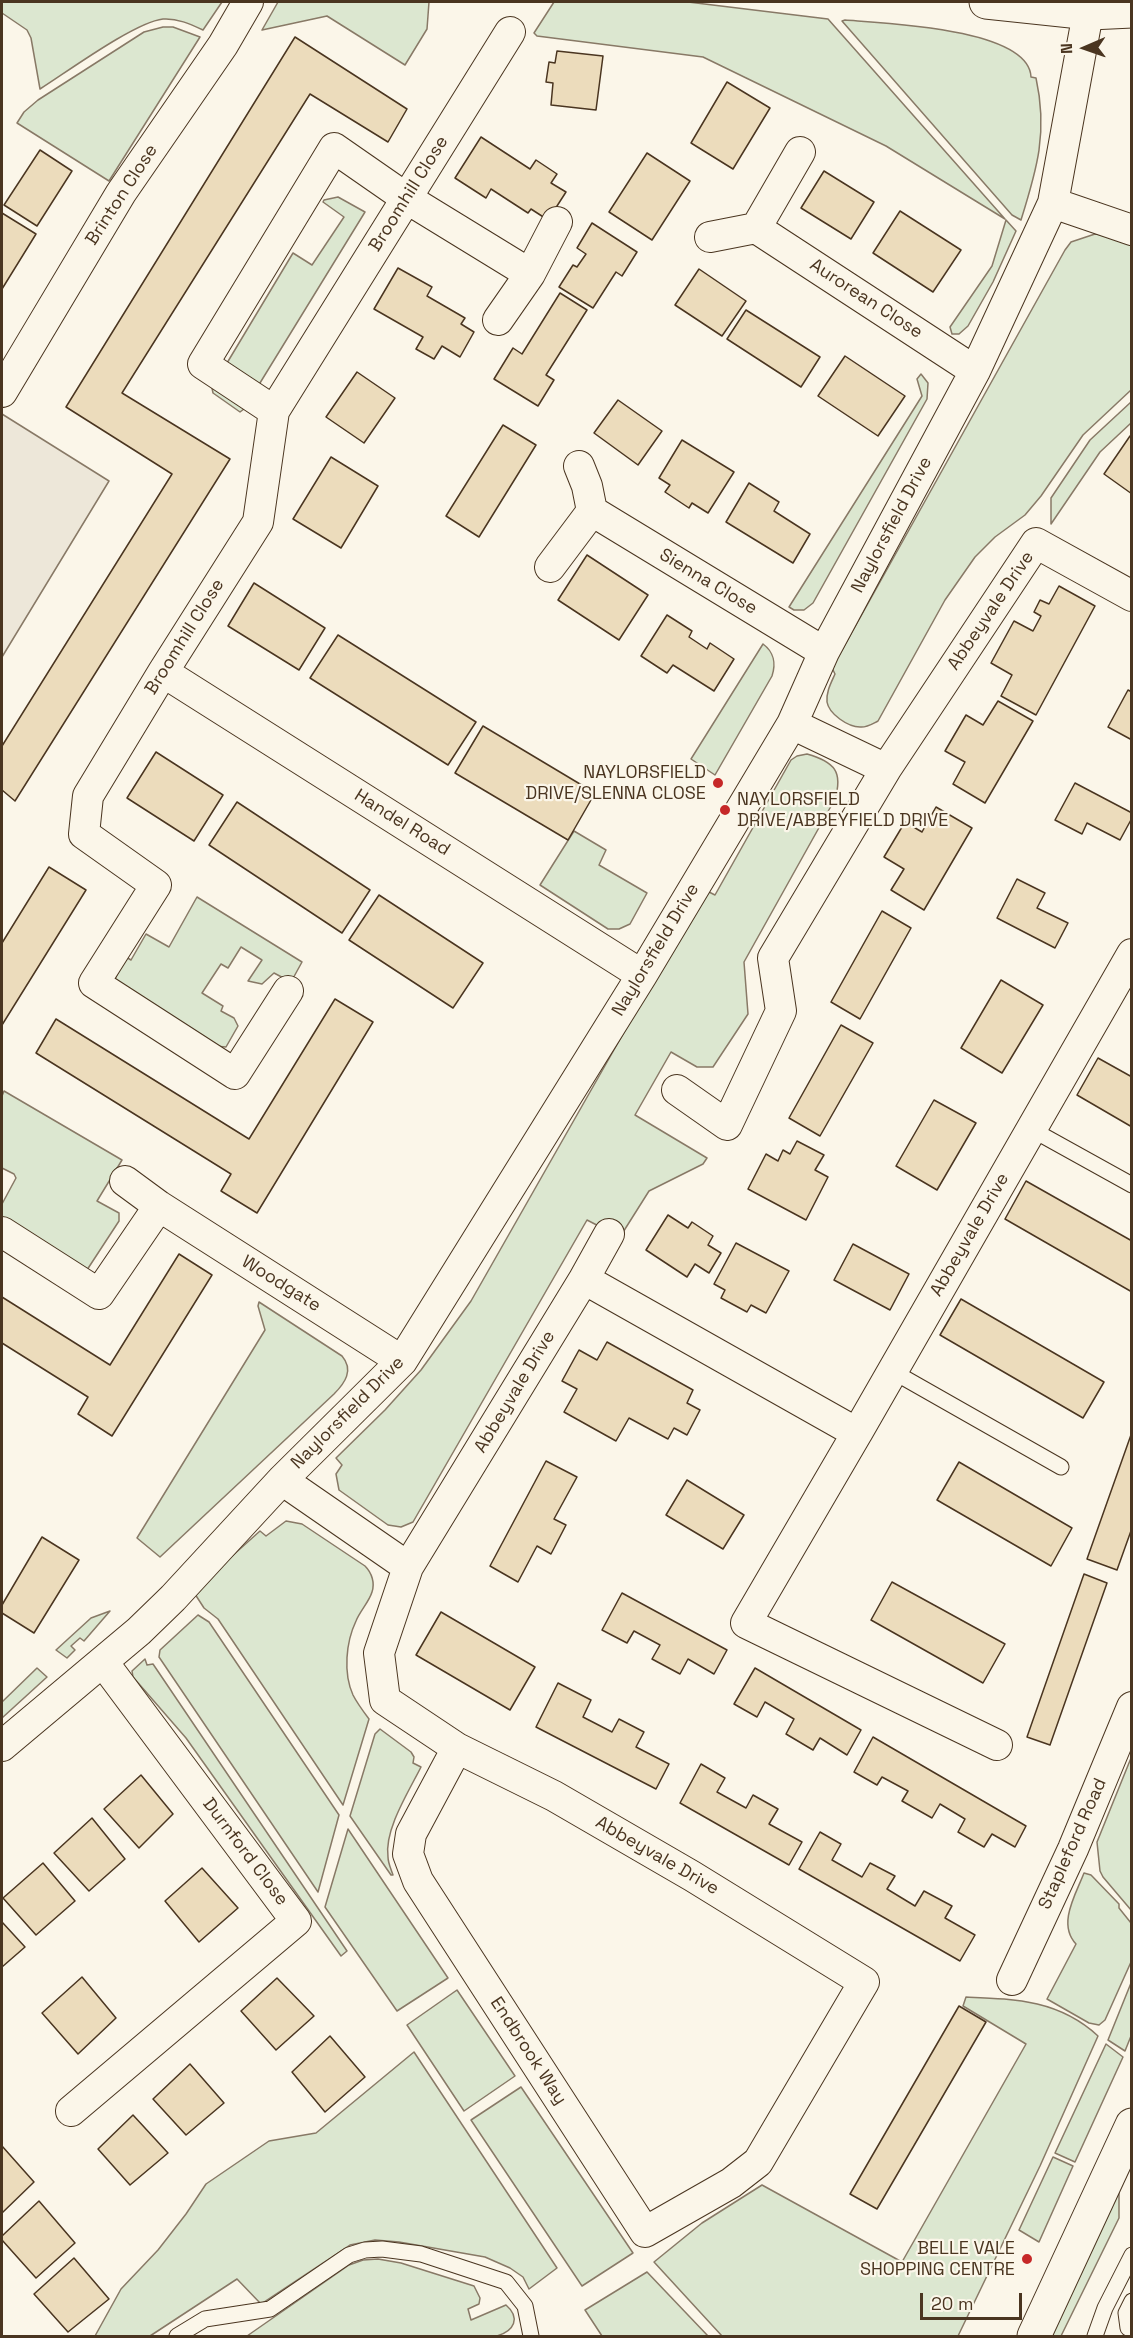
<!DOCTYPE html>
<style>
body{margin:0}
#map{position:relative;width:1133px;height:2338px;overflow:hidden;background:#fbf6e9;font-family:"Space Grotesk",sans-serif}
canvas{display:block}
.frame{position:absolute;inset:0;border:3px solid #4a3520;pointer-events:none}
.north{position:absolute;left:1055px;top:18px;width:60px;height:60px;-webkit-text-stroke:4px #fbf6e9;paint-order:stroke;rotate:268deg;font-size:16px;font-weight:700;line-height:24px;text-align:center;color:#4a3520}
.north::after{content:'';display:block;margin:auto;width:21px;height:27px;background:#4a3520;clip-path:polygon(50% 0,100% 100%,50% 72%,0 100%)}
.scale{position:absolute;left:920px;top:2293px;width:102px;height:27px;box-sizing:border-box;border:3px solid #4a3520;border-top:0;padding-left:8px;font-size:18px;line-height:21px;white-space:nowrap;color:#4a3520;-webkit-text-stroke:4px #fbf6e9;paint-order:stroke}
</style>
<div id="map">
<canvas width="1133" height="2338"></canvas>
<div class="frame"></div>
<div class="north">N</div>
<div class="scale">20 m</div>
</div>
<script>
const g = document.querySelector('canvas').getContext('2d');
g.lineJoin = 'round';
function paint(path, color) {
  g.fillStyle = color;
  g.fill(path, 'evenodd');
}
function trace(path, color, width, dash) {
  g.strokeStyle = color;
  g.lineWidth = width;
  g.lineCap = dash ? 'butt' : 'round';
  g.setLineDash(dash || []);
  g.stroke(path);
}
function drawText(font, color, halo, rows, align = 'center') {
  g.font = font + ' "Space Grotesk",sans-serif';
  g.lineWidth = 4.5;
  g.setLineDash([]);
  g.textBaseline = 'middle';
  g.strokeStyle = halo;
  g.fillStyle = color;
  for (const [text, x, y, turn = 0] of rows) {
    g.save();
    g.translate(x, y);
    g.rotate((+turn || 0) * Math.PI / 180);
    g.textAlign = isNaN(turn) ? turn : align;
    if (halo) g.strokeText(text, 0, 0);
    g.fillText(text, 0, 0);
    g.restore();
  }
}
const green = new Path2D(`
 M2,2h220l-19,28c-13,-6 -26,-12 -40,-11 -28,3 -96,53 -123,70l-9,-51 -4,-8 -25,-17z
 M278,2h151l-2,27 -22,36 -78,-49 -65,14z
 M554,2h134l140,17 177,200 -119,-73 -183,-89 -166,-21 -3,-3z
 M845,20c37,3 184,8 186,57l5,1c12,54 1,91 -15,142l-9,-5 -170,-194z
 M163,27h10l27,10 -91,144 -92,-58 7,-11 14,-12 106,-68z
 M338,197l27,15 -121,197 -4,3 -27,-19 -1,-5 81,-135 19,12 32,-48 -21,-15 1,-2z
 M1006,220l10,11 -23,51 -25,44 -9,8h-7l-2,-7 42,-61z
 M1095,234l36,4v152l-48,45 -42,61 -16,19 -30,22 -20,20 -30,43 -67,121c-6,3 -12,7 -18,6 -12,0 -31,-13 -33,-25 -1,-10 4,-19 8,-28l-3,-6 233,-418 6,-8z
 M921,374l7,9 -1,16 -114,204 -9,7h-10l-5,-3 133,-211 -5,-17z
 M1131,402v21l-31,29 -49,72v-26l39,-58z
 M763,644c11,8 13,20 9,32l-57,99 -24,-16z
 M807,754c28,8 36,18 28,45l-91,163 4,52 -35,53h-16l-26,-15 -36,63 72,43 -4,6 -54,27 -29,46 -33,-17 -174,302 -12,5 -13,-2 -49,-35 -3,-16 6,-9 -6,-7 49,-48 36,-40 50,-69 234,-411 10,5 76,-135 6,-4z
 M574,831l32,19 -7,15 48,28 -17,31 -11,5h-11l-68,-44z
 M197,897l105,65 -11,20 -17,-9 -12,11 -14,-3 14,-21 -21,-13 -13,21 -7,-4 -19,29 21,13 -2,5 13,7 4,8 -12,21 -12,-1 -99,-67 11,-22 5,3 15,-26 23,13z
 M4,1091l118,69 -25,41 22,12v8l-34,52 -83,-49v-20l14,-26 -2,-4 -12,-6v-72z
 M259,1302l83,54c12,14 3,27 -8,38l-174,163 -23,-19 128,-208 -7,-24z
 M286,1521l16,3 63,42c7,7 10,17 7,26 -3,10 -12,19 -16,29 -10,21 -13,52 -3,74 4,8 10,16 16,24l-26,86 -125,-186 -14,-11 -11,-17 67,-60 6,5z
 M110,1611l-26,30 -4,-3 -9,8 4,4 -8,8 -11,-8 35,-32z
 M198,1615l11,7 130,193 -21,77 -159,-235 1,-7z
 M145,1659l2,6 6,-1 194,287 -6,5 -155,-218 -53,-61 -1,-6z
 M37,1668l10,9 -45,41v-16z
 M380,1729l31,23 3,5 -1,6 8,4c-12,24 -37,63 -33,90 0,6 3,12 5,18h-2l-41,-59 25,-82z
 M1131,1758v152l-28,-33 -3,-6 -3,-29z
 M348,1829l100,149 -51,33 -72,-104z
 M1084,1873l7,2 28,29v4l12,15v39l-26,58 -6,5 -10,-2 -42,-24 29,-55c-19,-20 0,-50 8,-71z
 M1131,1983v53l-6,15 -17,-11z
 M457,1990l58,86 -51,35 -57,-86z
 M966,1997c49,2 93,3 132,39l-58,130 -82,170h-236l-68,-74 48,-39 60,-38 140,77 124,-218 -63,-38z
 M1106,2044l17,13 -48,105 -20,-9z
 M414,2052l143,216 -28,21 -6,-12 -13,-9 -25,-11 -86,-15 -24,-2 -25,5 -89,59 -24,-25 -87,57h-55l26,-47 37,-39 28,-36 20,-30 63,-43 47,-8z
 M521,2087l112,166 -51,33 -111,-166z
 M1053,2157l20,9 -34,76 -20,-12z
 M1119,2193v25l-58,118h-14l65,-132z
 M378,2259l23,4 73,23 6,12 -1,6 -11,5 3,11 35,-15c15,13 8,26 -9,31h-250l102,-71 14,-5z
 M647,2272l61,64h-106l-17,-26z`);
paint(green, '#dce7d0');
trace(green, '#887966', 1.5);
const parking = new Path2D(`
 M2,414l107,67 -107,176z`);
paint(parking, '#ede7d9');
trace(parking, '#887966', 1.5);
const building = new Path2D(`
 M295,37l112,72 -19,33 -78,-48 -188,299 108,66 -215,342 -13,-11v-44l170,-272 -106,-67z
 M557,51l46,5 -7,54 -45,-5 2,-22 -7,-1 3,-20 6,1z
 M727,82l43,26 -37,61 -42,-26z
 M481,137l49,32 6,-9 21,14 -6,9 15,9 -18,28 -17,-11 -3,4 -37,-24 -5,9 -31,-20z
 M40,150l32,21 -35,55 -33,-21z
 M647,153l43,28 -38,59 -43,-28z
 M824,171l50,31 -23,37 -50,-31z
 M900,211l61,39 -28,42 -60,-39z
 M2,213l34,21 -34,55z
 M592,223l45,29 -15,24 -6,-4 -23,36 -34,-21 14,-22 4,2 9,-13 -9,-6z
 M398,268l34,19 -5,9 38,22 -4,6 13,8 -14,25 -18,-11 -8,13 -18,-10 7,-12 -49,-28z
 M699,269l47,32 -24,35 -47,-31z
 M560,293l27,17 -41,65 8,5 -16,26 -44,-27 19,-31 9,6z
 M746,310l74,47 -19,30 -74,-48z
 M845,356l60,40 -27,40 -60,-40z
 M357,372l38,26 -31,45 -38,-26z
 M618,400l44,31 -24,34 -44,-32z
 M503,425l33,20 -57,92 -33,-21z
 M1130,436l2,1v57l-28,-20z
 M682,440l52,32 -26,41 -16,-10 -3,5 -24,-16 5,-7 -11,-7z
 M331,457l47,29 -37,62 -48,-29z
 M749,483l30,19 -5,9 36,23 -17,29 -67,-41z
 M587,555l61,40 -29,45 -61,-40z
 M254,583l71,45 -26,42 -71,-44z
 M1059,586l36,20 -59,109 -35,-19 11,-21 -21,-12 23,-42 19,10 8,-15 -7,-4 6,-12 9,4z
 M667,615l25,16 -3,6 18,12 3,-6 24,16 -20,32 -41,-26 -6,8 -26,-17z
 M338,635l138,87 -28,43 -138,-87z
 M1128,690l4,2v48l-24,-13z
 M998,701l35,20 -48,82 -32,-19 12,-22 -20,-11 21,-36 17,10z
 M483,726l112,67 -27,47 -113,-67z
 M156,752l67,43 -29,46 -67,-43z
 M1075,783l57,30v5l-12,22 -33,-17 -5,11 -27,-14z
 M237,802l133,88 -28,43 -133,-88z
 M936,807l36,21 -48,82 -33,-20 13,-21 -20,-12 21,-35 17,10z
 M49,867l37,23 -84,135v-82z
 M1017,879l28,14 -8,15 31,15 -13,25 -58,-30z
 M379,895l104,68 -30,45 -104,-68z
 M882,911l29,17 -51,91 -29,-17z
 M1001,980l42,25 -41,68 -41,-25z
 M335,999l38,23 -116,191 -36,-22 10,-17 -195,-121 20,-34 193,120z
 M841,1025l32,18 -53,93 -31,-18z
 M1098,1058l34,19v50l-55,-32z
 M934,1100l42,23 -39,67 -41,-24z
 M797,1141l27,14 -9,15 13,7 -22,43 -58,-31 18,-35 12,7 5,-11 7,4z
 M1026,1181l106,60v51l-127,-73z
 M668,1215l20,13 4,-6 21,14 -5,9 13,8 -12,20 -14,-9 -8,13 -41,-27z
 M736,1243l53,28 -23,42 -15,-8 -4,7 -26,-14 4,-8 -11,-6z
 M853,1244l56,30 -19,36 -56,-30z
 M179,1254l33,21 -100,161 -34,-22 10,-17 -86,-54v-46l108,68z
 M961,1299l143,83 -21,36 -143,-83z
 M607,1342l86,48 -6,13 13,7 -13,25 -13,-7 -6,11 -39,-21 -13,23 -52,-29 13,-23 -15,-8 17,-31 18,10z
 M1132,1432v96l-15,42 -30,-11z
 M546,1461l31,16 -23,42 12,6 -15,29 -14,-8 -19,36 -28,-16z
 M959,1462l113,66 -21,38 -114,-66z
 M687,1480l57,35 -21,34 -57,-34z
 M42,1537l37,23 -45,73 -32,-20v-8z
 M1084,1574l23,9 -57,162 -23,-8z
 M892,1582l113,62 -22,39 -112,-63z
 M622,1593l105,57 -13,24 -26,-15 -8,15 -28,-15 8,-14 -26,-14 -7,12 -25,-13z
 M441,1612l94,55 -25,43 -94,-55z
 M755,1668l106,62 -14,25 -27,-17 -7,12 -27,-16 8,-15 -29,-17 -8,15 -23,-13z
 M558,1683l33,17 -8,17 29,15 7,-13 25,13 -8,15 33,17 -13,25 -120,-62z
 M873,1737l153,89 -11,21 -23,-13 -8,13 -26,-15 7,-13 -25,-15 -8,14 -30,-17 6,-10 -26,-14 -5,8 -23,-13z
 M701,1764l24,14 -8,14 29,16 7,-13 25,14 -9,15 33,18 -13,23 -109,-62z
 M141,1775l32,39 -34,34 -35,-39z
 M92,1818l33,41 -36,32 -35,-38z
 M820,1832l21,12 -9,16 30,17 8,-14 25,13 -8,13 28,17 9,-15 28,15 -7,12 30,17 -15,26 -161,-92z
 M43,1863l32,38 -39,34 -33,-37z
 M202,1868l36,40 -39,34 -34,-41z
 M2,1922l23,25 -23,20z
 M82,1977l34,41 -38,36 -36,-41z
 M277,1978l37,38 -38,34 -35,-39z
 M959,2006l27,16 -109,187 -27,-15z
 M330,2036l35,41 -40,35 -33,-40z
 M190,2064l34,39 -38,32 -33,-36z
 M133,2115l35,38 -38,32 -32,-36z
 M2,2146l32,36 -32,31z
 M39,2201l36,42 -39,35 -34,-38v-4z
 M74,2258l35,41 -41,33 -34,-38z`);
paint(building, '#ecdcbc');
trace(building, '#4a3520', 1.5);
const lane = new Path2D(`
 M1031,1129l101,56
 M892,1371l169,96
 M1128,2328l-2,-15 6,-12
 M177,2336l28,-17 65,-10 79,-54 16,-5 17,-1 39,5 85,28 19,24 6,30
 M1095,2336l10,-28 27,-53`);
const street = new Path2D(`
 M1053,203l79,27
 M756,228l219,143
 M710,237l46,-9 44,-76
 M498,320l32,-46 27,-52
 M2,392l119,-199 102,-148 25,-43
 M274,411l-71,-47 131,-216 72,50 124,76
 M592,511l232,141
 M550,567l42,-56 -5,-25 -8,-20
 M163,672l479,303
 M792,724l94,45 150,-226 96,53
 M288,991l-53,83 -141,-91 62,-98 -72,-51 4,-38 75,-124 95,-150 16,-111 236,-379
 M677,1090l50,35 54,-114 -8,-53 113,-189
 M125,1181l34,25 243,155
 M2,1232l97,62 60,-88
 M584,1279l25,-45
 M857,1433l-111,190 251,122
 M282,1480l126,87 176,-288 273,154 275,-479
 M408,1567l-29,86 6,47 72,48 97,48 138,80 172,106 -106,180 -27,21 -86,49 -227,-351 -10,-27 3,-20 46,-86
 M2,1746l137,-115 34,-33 109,-118 120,-119 240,-386 150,-251 32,-72 151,-281 78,-168 37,-201
 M1012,1980l61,-131 59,-142
 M71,2111l225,-190 -193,-259`);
const secondary = new Path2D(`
 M986,2l104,11 42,-2
 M1034,2336l98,-211`);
trace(lane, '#4a3520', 17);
trace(street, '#4a3520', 32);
trace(secondary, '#4a3520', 35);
trace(lane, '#fbf6e9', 15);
trace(street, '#fbf6e9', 30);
trace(secondary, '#fbf6e9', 33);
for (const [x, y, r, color] of [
 [718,783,6,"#c62828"],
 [725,810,6,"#c62828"],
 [1027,2259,6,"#c62828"]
]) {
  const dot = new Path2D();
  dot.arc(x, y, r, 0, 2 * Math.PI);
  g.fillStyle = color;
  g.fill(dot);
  trace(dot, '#fbf6e9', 2);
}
drawText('18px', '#4a3520', '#fbf6e9', [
 ["Broomhill Close",409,194,-58],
 ["Brinton Close",122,195,-57],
 ["Aurorean Close",866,299,33],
 ["Naylorsfield Drive",892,525,-62],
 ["Sienna Close",708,582,31],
 ["Abbeyvale Drive",991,611,-56],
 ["Broomhill Close",185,637,-58],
 ["Handel Road",402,823,32],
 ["Naylorsfield Drive",656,950,-59],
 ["Abbeyvale Drive",970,1235,-60],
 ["Woodgate",281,1284,32],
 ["Abbeyvale Drive",515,1392,-59],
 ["Naylorsfield Drive",348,1413,-45],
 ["Stapleford Road",1073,1844,-66],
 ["Durnford Close",245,1852,53],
 ["Abbeyvale Drive",657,1856,30],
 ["Endbrook Way",528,2051,57]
]);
drawText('18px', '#4a3520', '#fbf6e9', [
 ["NAYLORSFIELD",706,773],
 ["DRIVE/SLENNA CLOSE",706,794],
 ["NAYLORSFIELD",737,800,"left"],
 ["DRIVE/ABBEYFIELD DRIVE",737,821,"left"],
 ["BELLE VALE",1015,2249],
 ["SHOPPING CENTRE",1015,2270]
], 'right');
</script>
